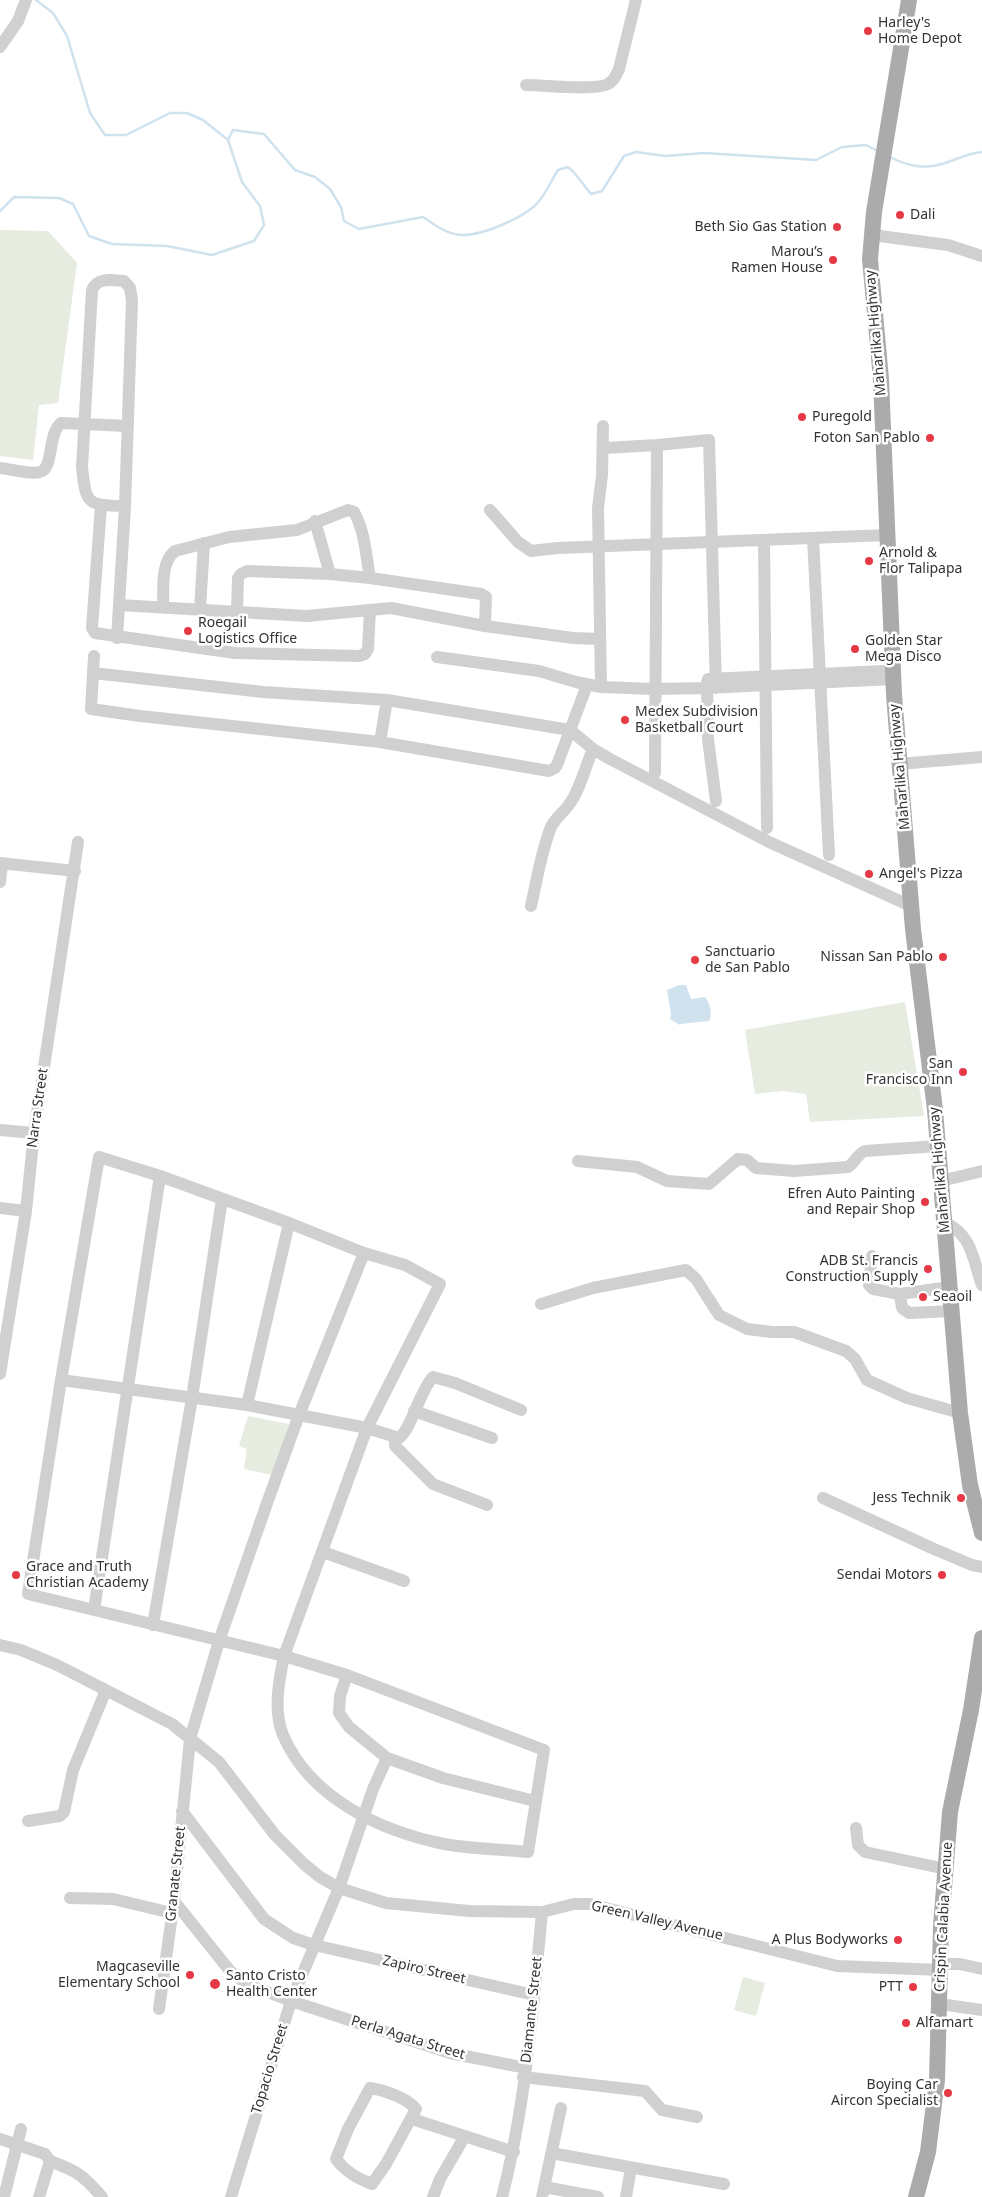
<!DOCTYPE html>
<meta charset="utf-8">
<style>
body{margin:0}
canvas{display:block;background:#fff}
</style>
<canvas width="982" height="2197"></canvas>
<script>
const g = document.querySelector('canvas').getContext('2d');
g.lineJoin = 'round';
function paint(path, color) {
  g.fillStyle = color;
  g.fill(path, 'evenodd');
}
function trace(path, color, width, dash) {
  g.strokeStyle = color;
  g.lineWidth = width;
  g.lineCap = dash ? 'butt' : 'round';
  g.setLineDash(dash || []);
  g.stroke(path);
}
function drawText(font, color, halo, rows, align = 'center') {
  g.font = font + ' "Noto Sans",sans-serif';
  g.lineWidth = 5;
  g.setLineDash([]);
  g.textBaseline = 'middle';
  g.strokeStyle = halo;
  g.fillStyle = color;
  for (const [text, x, y, turn = 0] of rows) {
    g.save();
    g.translate(x, y);
    g.rotate((+turn || 0) * Math.PI / 180);
    g.textAlign = isNaN(turn) ? turn : align;
    if (halo) g.strokeText(text, 0, 0);
    g.fillText(text, 0, 0);
    g.restore();
  }
}
paint(new Path2D(`
 M0,230l48,1 29,32 -19,140 -19,2 -6,55 -33,-4z
 M905,1002l19,114 -114,6 -4,-28 -23,-3 -28,3 -10,-64z
 M248,1416l41,8 -17,51 -28,-6 3,-20 -8,-3z
 M743,1977l22,6 -9,33 -22,-6z`), '#e6ecdf');
paint(new Path2D(`
 M679,985h7l5,14 14,-2c5,6 8,17 4,24l-29,3v1l-10,-6 1,-5 -4,-24z`), '#cfe2ee');
trace(new Path2D(`
 M228,140l5,-10 31,4 31,36 20,7 15,12 11,18 3,14 15,8 64,-12c12,8 23,17 38,18 21,1 66,-18 79,-35 7,-9 12,-21 18,-30l10,-3c10,8 15,18 23,27l11,-3 22,-35 12,-4 29,4 39,-3 112,7 26,-13 24,-2 12,6
 M890,157c19,10 37,13 58,5 12,-4 21,-9 34,-10
 M0,211l14,-14 45,1 14,6 16,32 23,8 55,2 45,9 42,-14 10,-16 -4,-19 -18,-24 -14,-42 -25,-20 -16,-7h-17l-44,22h-21l-15,-22 -23,-77 -14,-23 -17,-13`), '#cfe2ee', 2.5);
trace(new Path2D(`
 M0,47l18,-26 8,-21
 M526,85c18,0 68,6 82,-1 6,-3 9,-10 11,-15l17,-69
 M872,235l76,10 34,11
 M604,448l53,-3 52,-5 7,248
 M0,468c12,1 29,7 40,4 14,-3 7,-37 21,-49l67,3
 M101,506l-9,122 3,5 140,20 124,3 6,-2 3,-5 2,-39
 M490,510l28,32 13,9 27,-3 330,-13
 M315,521l15,53
 M813,538l16,317
 M764,540l3,288
 M119,605l188,11 84,-8 94,18 88,12 27,1
 M163,607c1,-18 -3,-44 12,-56l54,-14 68,-7 51,-20 6,2c11,19 12,44 16,66
 M200,609l4,-66
 M237,612l1,-34 3,-4 6,-3 83,3 40,4 111,16 5,3 -1,29
 M117,638l8,-132 7,-206 -2,-12 -6,-7c-12,-1 -27,-4 -32,9l-10,177c4,38 5,38 43,39
 M94,656l-3,53 49,7 240,26 169,29 6,-3 2,-3 30,-80
 M437,657l102,14 37,11 25,5 53,2 53,-1 186,-9
 M93,673l170,19 124,8 183,30 23,19 17,10 159,83 142,64
 M708,679l177,-8
 M707,682l1,57 8,62
 M601,687l-3,-179 4,-33 1,-49
 M380,742l7,-42
 M899,764l83,-7
 M655,773l2,-328
 M0,863l75,8
 M0,882l2,-18
 M531,906c6,-26 10,-54 20,-79 5,-10 11,-13 17,-21 12,-15 17,-39 25,-57
 M0,1130l34,3
 M578,1161l59,6 30,14 42,3 29,-25 9,1 9,8 38,3 54,-4c7,-4 9,-13 17,-16l73,-5
 M941,1181l41,-10
 M0,1208l26,3
 M945,1222c28,15 27,35 37,63
 M872,1256l-3,29 4,4 27,5 2,14 7,5 43,-2
 M900,1294l50,-7
 M541,1304l52,-16 93,-18 10,9 23,36 28,14 25,3h22l52,19 9,8 12,21 40,18 53,15
 M0,1374l26,-163 8,-78 44,-291
 M61,1380l186,25 120,23 32,10c12,-8 21,-48 34,-61l22,6 66,27
 M247,1405l42,-182
 M414,1411l78,27
 M395,1437v9l38,38 54,21
 M823,1498l111,51 38,16 10,2
 M323,1552l81,29
 M94,1610l66,-434
 M153,1625l39,-227 30,-199
 M0,1645l21,5 36,15 115,59 47,38 56,73 29,29 16,13 19,11 47,15 83,8 73,1 32,-8h16l247,62 103,4
 M347,1675l-7,21 -1,17 10,14 38,31 56,20 92,23
 M544,1750l-197,-75 -63,-19 -256,-62 33,-214 38,-223 61,19 129,47 75,30 41,12 35,19 -73,144 -83,228c-5,24 -11,55 -1,79 27,63 97,96 161,109 27,5 56,5 84,8l16,-102
 M182,1811l82,108 29,19 21,7 220,50
 M28,1821l32,-5 4,-4 9,-42 33,-80
 M856,1828l2,17 7,7 81,17
 M70,1898l43,1 59,14
 M174,1901l56,70 17,13 44,17 159,52 76,15
 M941,1964h19l22,5
 M940,2004l42,6
 M159,2009l15,-108 16,-162 29,-98 47,-135 33,-91 65,-162
 M523,2077l122,14 17,19 35,7
 M370,2088c14,2 37,10 46,21l-30,55 -14,20c-14,-5 -27,-13 -36,-25l12,-30z
 M412,2119l102,33
 M0,2139l45,15 5,7 -11,36
 M551,2153l173,31
 M50,2161c27,10 33,14 52,36
 M544,2187l54,10
 M4,2197l17,-68
 M231,2197l60,-196 48,-113 34,-99 14,-31
 M433,2197l7,-18 25,-43
 M502,2197c24,-93 31,-190 40,-285
 M542,2197l19,-89
 M626,2197l5,-29`), '#d0d0d0', 12);
trace(new Path2D(`
 M909,0l-35,212 -4,47 11,120 13,316 19,234 22,181 25,303 10,72 12,48
 M916,2197l12,-45 9,-72 4,-154 9,-114 21,-102 11,-72`), '#ababab', 16);
for (const [x, y, r, color] of [
 [868,31,5,"#e63946"],
 [900,215,5,"#e63946"],
 [837,227,5,"#e63946"],
 [833,260,5,"#e63946"],
 [802,417,5,"#e63946"],
 [930,438,5,"#e63946"],
 [869,561,5,"#e63946"],
 [188,631,5,"#e63946"],
 [855,649,5,"#e63946"],
 [625,720,5,"#e63946"],
 [869,874,5,"#e63946"],
 [943,957,5,"#e63946"],
 [695,960,5,"#e63946"],
 [963,1072,5,"#e63946"],
 [925,1202,5,"#e63946"],
 [928,1269,5,"#e63946"],
 [923,1297,5,"#e63946"],
 [961,1498,5,"#e63946"],
 [16,1575,5,"#e63946"],
 [942,1575,5,"#e63946"],
 [898,1940,5,"#e63946"],
 [190,1975,5,"#e63946"],
 [215,1984,6,"#e63946"],
 [913,1987,5,"#e63946"],
 [906,2023,5,"#e63946"],
 [948,2093,5,"#e63946"]
]) {
  const dot = new Path2D();
  dot.arc(x, y, r, 0, 2 * Math.PI);
  g.fillStyle = color;
  g.fill(dot);
  trace(dot, '#fff', 2);
}
drawText('14px', '#333', '#fff', [
 ["Harley's",878,23],
 ["Home Depot",878,39],
 ["Dali",910,215],
 ["Beth Sio Gas Station",827,227,"right"],
 ["Marou’s",823,252,"right"],
 ["Ramen House",823,268,"right"],
 ["Puregold",812,417],
 ["Foton San Pablo",920,438,"right"],
 ["Arnold &",879,553],
 ["Flor Talipapa",879,569],
 ["Roegail",198,623],
 ["Logistics Office",198,639],
 ["Golden Star",865,641],
 ["Mega Disco",865,657],
 ["Medex Subdivision",635,712],
 ["Basketball Court",635,728],
 ["Angel's Pizza",879,874],
 ["Sanctuario",705,952],
 ["de San Pablo",705,968],
 ["Nissan San Pablo",933,957,"right"],
 ["San",953,1064,"right"],
 ["Francisco Inn",953,1080,"right"],
 ["Efren Auto Painting",915,1194,"right"],
 ["and Repair Shop",915,1210,"right"],
 ["ADB St. Francis",918,1261,"right"],
 ["Construction Supply",918,1277,"right"],
 ["Seaoil",933,1297],
 ["Jess Technik",951,1498,"right"],
 ["Grace and Truth",26,1567],
 ["Christian Academy",26,1583],
 ["Sendai Motors",932,1575,"right"],
 ["A Plus Bodyworks",888,1940,"right"],
 ["Magcaseville",180,1967,"right"],
 ["Elementary School",180,1983,"right"],
 ["Santo Cristo",226,1976],
 ["Health Center",226,1992],
 ["PTT",903,1987,"right"],
 ["Alfamart",916,2023],
 ["Boying Car",938,2085,"right"],
 ["Aircon Specialist",938,2101,"right"]
], 'left');
drawText('14px', '#333', '#fff', [
 ["Maharlika Highway",876,333,-95],
 ["Maharlika Highway",900,767,-95],
 ["Narra Street",38,1108,-82],
 ["Maharlika Highway",940,1170,-95],
 ["Granate Street",176,1874,-84],
 ["Crispin Calabia Avenue",944,1917,-87],
 ["Green Valley Avenue",657,1921,13],
 ["Zapiro Street",424,1970,13],
 ["Diamante Street",532,2010,-84],
 ["Perla Agata Street",408,2038,17],
 ["Topacio Street",270,2069,-73]
]);
</script>
